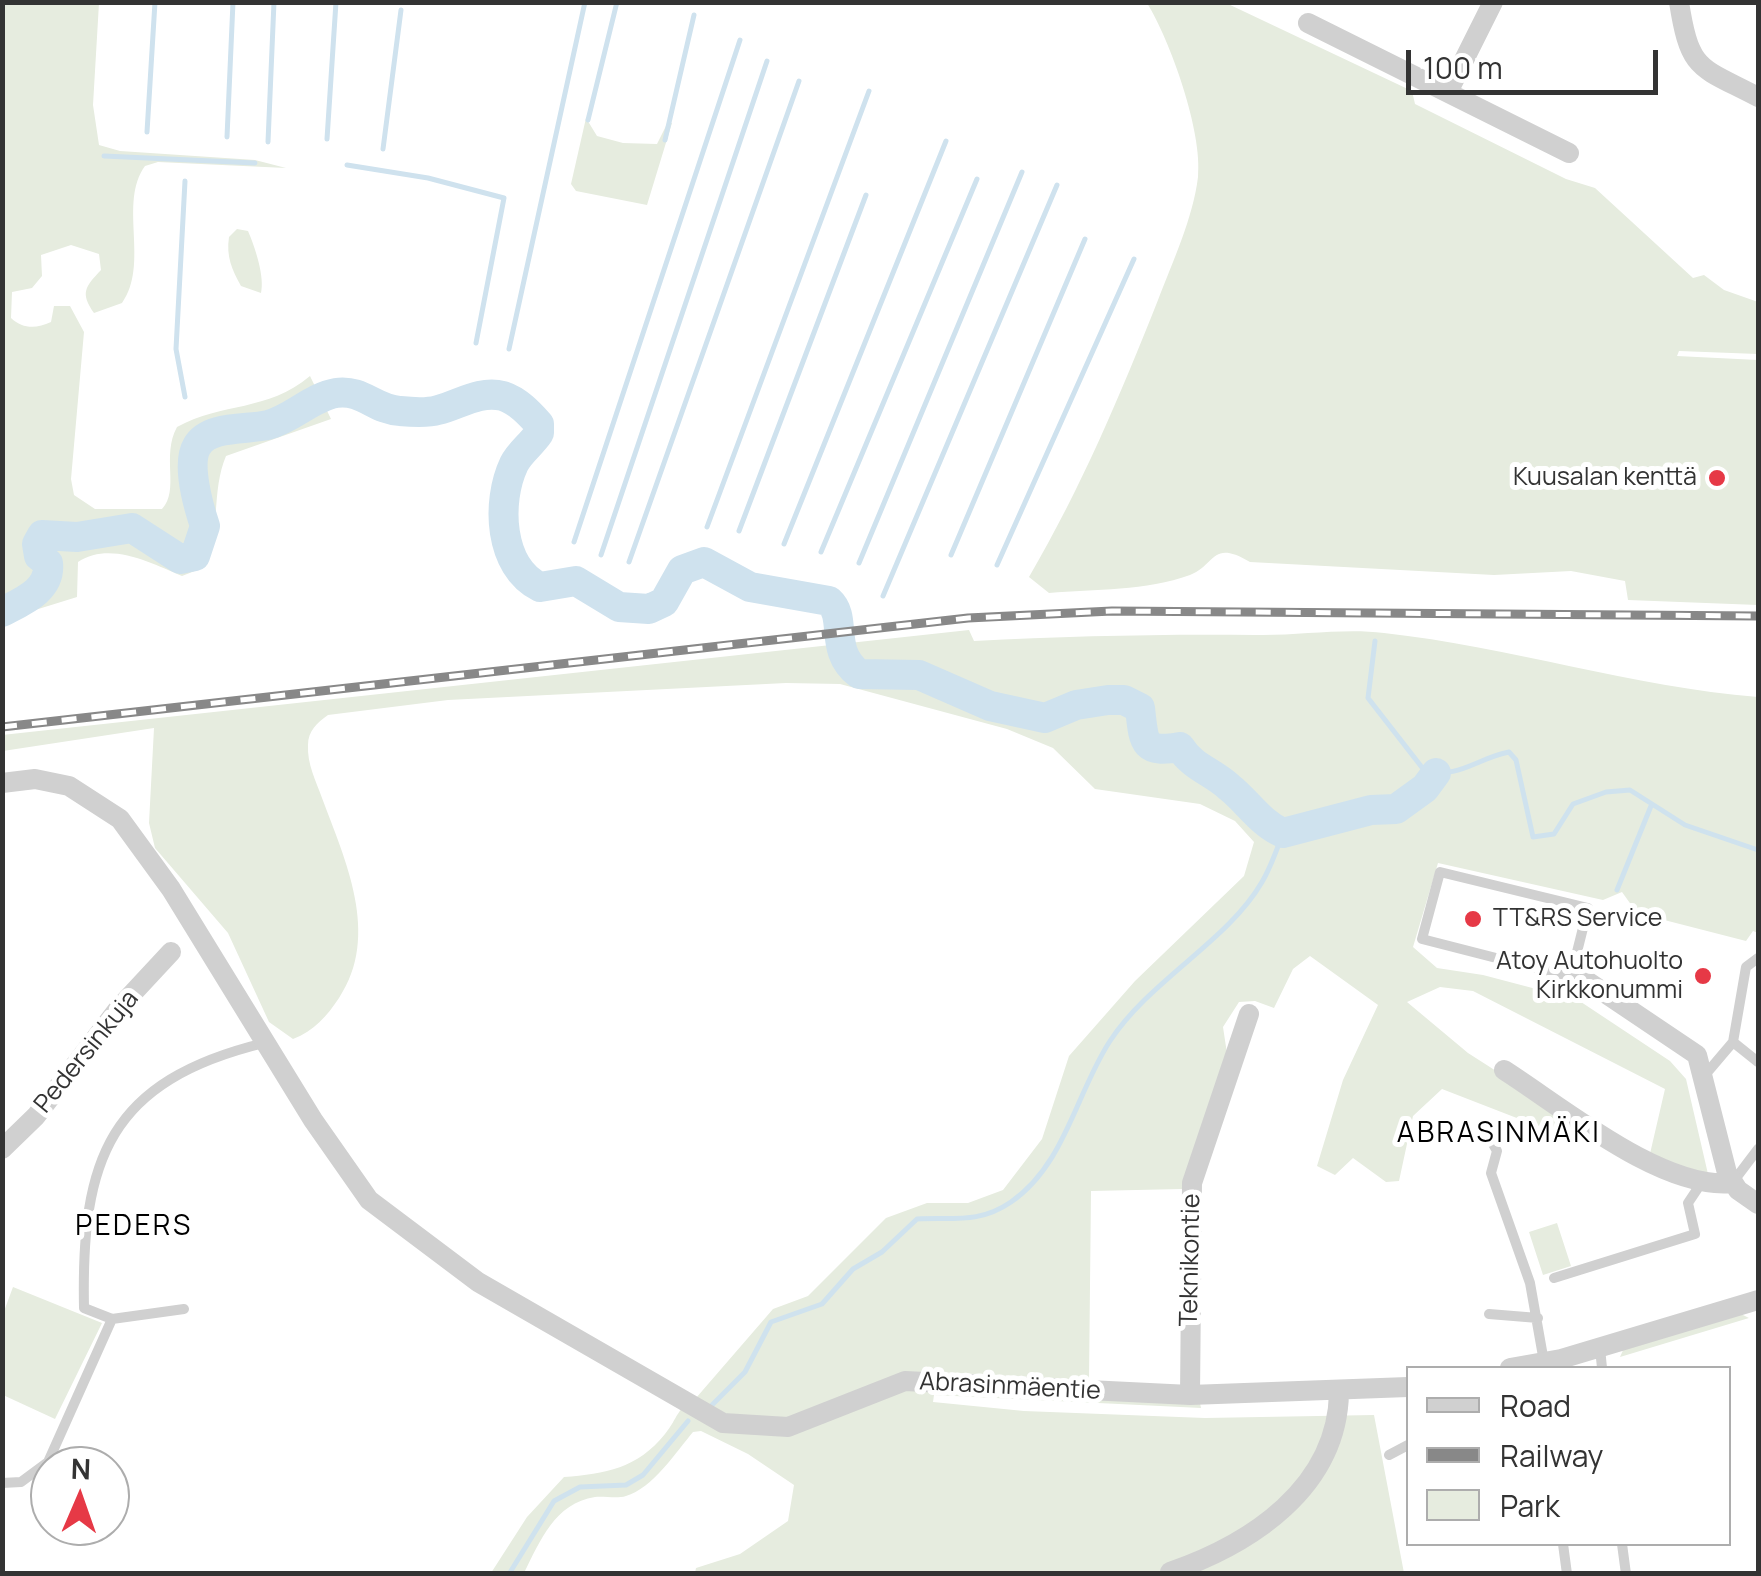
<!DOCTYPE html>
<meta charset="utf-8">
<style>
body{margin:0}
#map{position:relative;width:1761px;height:1576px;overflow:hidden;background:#fff;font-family:Manrope,sans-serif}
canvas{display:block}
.frame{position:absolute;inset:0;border:5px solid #333;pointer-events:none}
.legend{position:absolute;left:1406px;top:1366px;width:325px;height:180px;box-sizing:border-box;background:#fff;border:2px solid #adadad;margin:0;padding:12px 18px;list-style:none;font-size:30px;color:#333}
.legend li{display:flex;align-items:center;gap:20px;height:50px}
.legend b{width:50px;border:2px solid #adadad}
.north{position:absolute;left:30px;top:1446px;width:100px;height:100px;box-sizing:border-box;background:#fff;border:2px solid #adadad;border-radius:50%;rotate:2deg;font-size:28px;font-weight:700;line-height:40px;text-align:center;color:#333}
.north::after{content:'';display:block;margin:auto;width:35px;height:45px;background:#e63946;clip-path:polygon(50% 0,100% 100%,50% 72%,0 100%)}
.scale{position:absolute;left:1406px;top:50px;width:252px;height:45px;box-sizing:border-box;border:5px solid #333;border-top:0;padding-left:12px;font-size:30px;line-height:35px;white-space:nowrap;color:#333;-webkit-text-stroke:8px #fff;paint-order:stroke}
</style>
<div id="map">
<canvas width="1761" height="1576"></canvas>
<div class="frame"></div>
<ul class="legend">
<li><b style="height:12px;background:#d0d0d0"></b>Road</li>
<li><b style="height:12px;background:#888"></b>Railway</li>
<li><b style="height:28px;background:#e6ecdf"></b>Park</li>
</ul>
<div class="north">N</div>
<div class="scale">100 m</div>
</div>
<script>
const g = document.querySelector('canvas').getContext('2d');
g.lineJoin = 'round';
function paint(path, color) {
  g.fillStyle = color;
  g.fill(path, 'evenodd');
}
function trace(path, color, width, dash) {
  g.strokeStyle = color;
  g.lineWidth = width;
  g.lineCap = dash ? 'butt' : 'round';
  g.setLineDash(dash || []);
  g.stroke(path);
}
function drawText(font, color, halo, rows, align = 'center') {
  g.font = font + ' Manrope,sans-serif';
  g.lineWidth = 10;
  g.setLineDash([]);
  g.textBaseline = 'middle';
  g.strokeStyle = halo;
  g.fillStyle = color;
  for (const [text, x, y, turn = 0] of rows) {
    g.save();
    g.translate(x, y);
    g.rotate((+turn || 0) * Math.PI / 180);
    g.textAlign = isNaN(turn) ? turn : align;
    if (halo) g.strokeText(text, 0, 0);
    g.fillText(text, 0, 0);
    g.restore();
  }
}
paint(new Path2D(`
 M2,3h97l-6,102 6,40 21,6 135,9 31,8 -128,-6 -13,4c-27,37 5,98 -23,137l-28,10c-14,-20 -9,-26 7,-43l-2,-16 -28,-9 -30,10 1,21 -10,12 -20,4 -1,26c12,11 25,11 40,4l3,-16h16l14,26 -13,147 3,16 21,14h67c18,-19 -1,-53 15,-82 46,-25 90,-15 133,-51l21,43 -105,37c-15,36 -5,74 -21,111l-23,9c-31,-13 -72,-35 -104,-14l-1,35 -74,23z
 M1147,3h79l186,88 3,13 151,75 29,9 98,90 11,-3 20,15 34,12v52l-79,-3 -2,5 81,4v245l-130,-5 -3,-19 -54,-10 -77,4 -244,-13c-39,-23 -34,3 -60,13 -44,16 -95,14 -141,18l-20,-16c52,-89 91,-181 129,-277 15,-39 35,-82 40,-123 5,-45 -28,-137 -51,-174z
 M586,118l11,18 26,7 34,1 11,-22 4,1 -25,82 -71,-14 -5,-7z
 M237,229l11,2c7,16 17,46 13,62l-20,-7c-9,-16 -15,-30 -12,-49z
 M969,630l5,11c95,-5 187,-7 281,-6 43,1 87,-7 129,-2 127,14 248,54 374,64v236l-5,-2 -7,10 -109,-28 -15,-21 -19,8 -165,-37 -25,84 24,21 46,7 95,25 92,61 16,18 22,95 -59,-16 16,-69 -192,-98 -33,-4 -33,15 61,51 114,73 5,10 -11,5 -134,-52 -29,27 -14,65 -13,1 -33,-24 -18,17 -18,-9 26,-86 35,-75 -68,-49 -17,13 -19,39 -19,-7 -16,1 -16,25 5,33 -46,129 -91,2 -2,189 -153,-8 -2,15 266,16 1,5 -267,-13 -1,7 91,9 181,7 169,-3 30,158h-709l1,-5 44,-14 48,-33 6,-36 -46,-31 -47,-23 -8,1c-16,19 -41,57 -67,64 -9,3 -21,0 -31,1 -40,6 -55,44 -71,76h-33l36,-56 37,-40c41,-3 74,-9 101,-43 13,-16 12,-27 31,-36l77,-89 35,-13 78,-78 41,-15h41l35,-13 39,-51 27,-83 66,-75 109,-105 10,-34 -19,-21 -35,-17 -105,-15 -42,-41 -46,-19 -167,-45 -54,-1 -338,17 -120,15c-11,8 -20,16 -20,30 -1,19 8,36 14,53 23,62 59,137 17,200 -12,18 -25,33 -46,41l-24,-17 -41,-89 -73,-85 -6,-25 5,-95 -151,23 -1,-16z
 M1557,1223l14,43 -28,9 -14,-43z
 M13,1287l89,36 -47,96 -52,-24v-81z
 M1741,1314l8,4 -129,39 4,-9z`), '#e6ecdf');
trace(new Path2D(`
 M588,120l29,-118
 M147,132l8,-130
 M227,137l6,-135
 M327,139l9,-137
 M665,140l29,-125
 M268,142l6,-140
 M383,149l18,-139
 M104,156l151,7
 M347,165l81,13 76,20 -28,145
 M185,181l-9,168 9,48
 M509,349l76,-347
 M707,527l162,-436
 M739,531l127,-336
 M574,542l166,-502
 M784,544l162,-403
 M821,552l156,-373
 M601,555l166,-494
 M951,555l134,-316
 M629,562l170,-481
 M859,563l163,-391
 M997,565l137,-306
 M883,596l174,-411
 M1375,641l-7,57 56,72c34,10 53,-12 85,-18l7,8 17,77 21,-3 19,-30 33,-12 24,-2 55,35 73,25
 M1617,890l34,-84
 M709,1408l36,-36 26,-50 51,-18 31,-35 29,-17 35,-33c36,-2 62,5 94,-17 54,-37 65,-109 99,-161 40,-61 118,-100 152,-159 9,-15 15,-33 21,-49
 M509,1574l45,-73 26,-14 46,-2 17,-10 45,-54`), '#cfe2ee', 5);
trace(new Path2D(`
 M2,612c21,-11 49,-22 46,-49l-9,-7 -2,-12 5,-9 35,2 55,-9 48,31 15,-3 10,-30c-6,-18 -19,-62 -8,-80 12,-21 50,-16 71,-21 24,-6 44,-28 68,-32 27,-4 39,17 64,18 10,1 28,2 38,-1 21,-5 41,-20 65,-14 15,5 26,17 36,28v9c-8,12 -19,19 -25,31 -18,38 -15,103 26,123l36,-6 43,26 30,2 15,-7 18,-32 22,-8 46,25 79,14c19,17 -1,49 30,73l60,1 71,31 55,12 31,-13 32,-5h16l16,8c4,36 3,45 40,39 12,20 33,25 49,40 19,15 31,36 54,46l88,-23 25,-1 29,-21 11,-15`), '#cfe2ee', 30);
trace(new Path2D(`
 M1571,976l17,-68 -148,-36 -18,67 164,42
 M1733,1042l13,-75 12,-9
 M1705,1075l28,-33 25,20
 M1481,1123l16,28 -6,22 39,110 14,79
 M1733,1182l25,-33
 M1554,1278l141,-44 -7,-31 14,-21
 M1489,1314l49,4
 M112,1319l-28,-11c-3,-149 25,-227 180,-265
 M1600,1348l2,20
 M1389,1455l19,-10
 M2,1483l19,-1 27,-20 64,-143 72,-10
 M1563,1544l4,30
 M1622,1544l4,30`), '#d0d0d0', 10);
trace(new Path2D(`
 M1679,2c11,70 20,64 79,95
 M1308,23l261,130
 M1448,92l45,-90
 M2,783l33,-4 34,7 51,33 51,70 142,231 56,80 109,82 245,141 65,4 117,-46 285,14 218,-8
 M1587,981l110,74 30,118 11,17 20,14
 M1504,1070c58,37 158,120 228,113
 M2,1149l34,-33 82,-107 53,-57
 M1510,1368l51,-9 197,-59
 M1190,1395l2,-212 57,-169
 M1170,1572c81,-28 167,-84 169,-179`), '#d0d0d0', 20);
const rail = new Path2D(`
 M2,727l966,-109 144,-7 646,5`);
trace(rail, '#888', 9);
trace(rail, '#fff', 5, [15]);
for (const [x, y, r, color] of [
 [1717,478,10,"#e63946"],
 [1473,919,10,"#e63946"],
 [1703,976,10,"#e63946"]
]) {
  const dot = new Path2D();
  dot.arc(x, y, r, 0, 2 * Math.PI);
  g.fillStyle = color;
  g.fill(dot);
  trace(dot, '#fff', 4);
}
drawText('25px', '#333', '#fff', [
 ["Kuusalan kenttä",1697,478],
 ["TT&RS Service",1493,919,"left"],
 ["Atoy Autohuolto",1683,962],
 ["Kirkkonummi",1683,991]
], 'right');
drawText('25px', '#333', '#fff', [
 ["Pedersinkuja",87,1052,-51],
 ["Teknikontie",1191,1260,-89],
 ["Abrasinmäentie",1010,1387,3]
]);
g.letterSpacing = '2.5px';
drawText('28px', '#000', '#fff', [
 ["ABRASINMÄKI",1499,1134],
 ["PEDERS",134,1227]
]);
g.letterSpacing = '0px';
</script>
